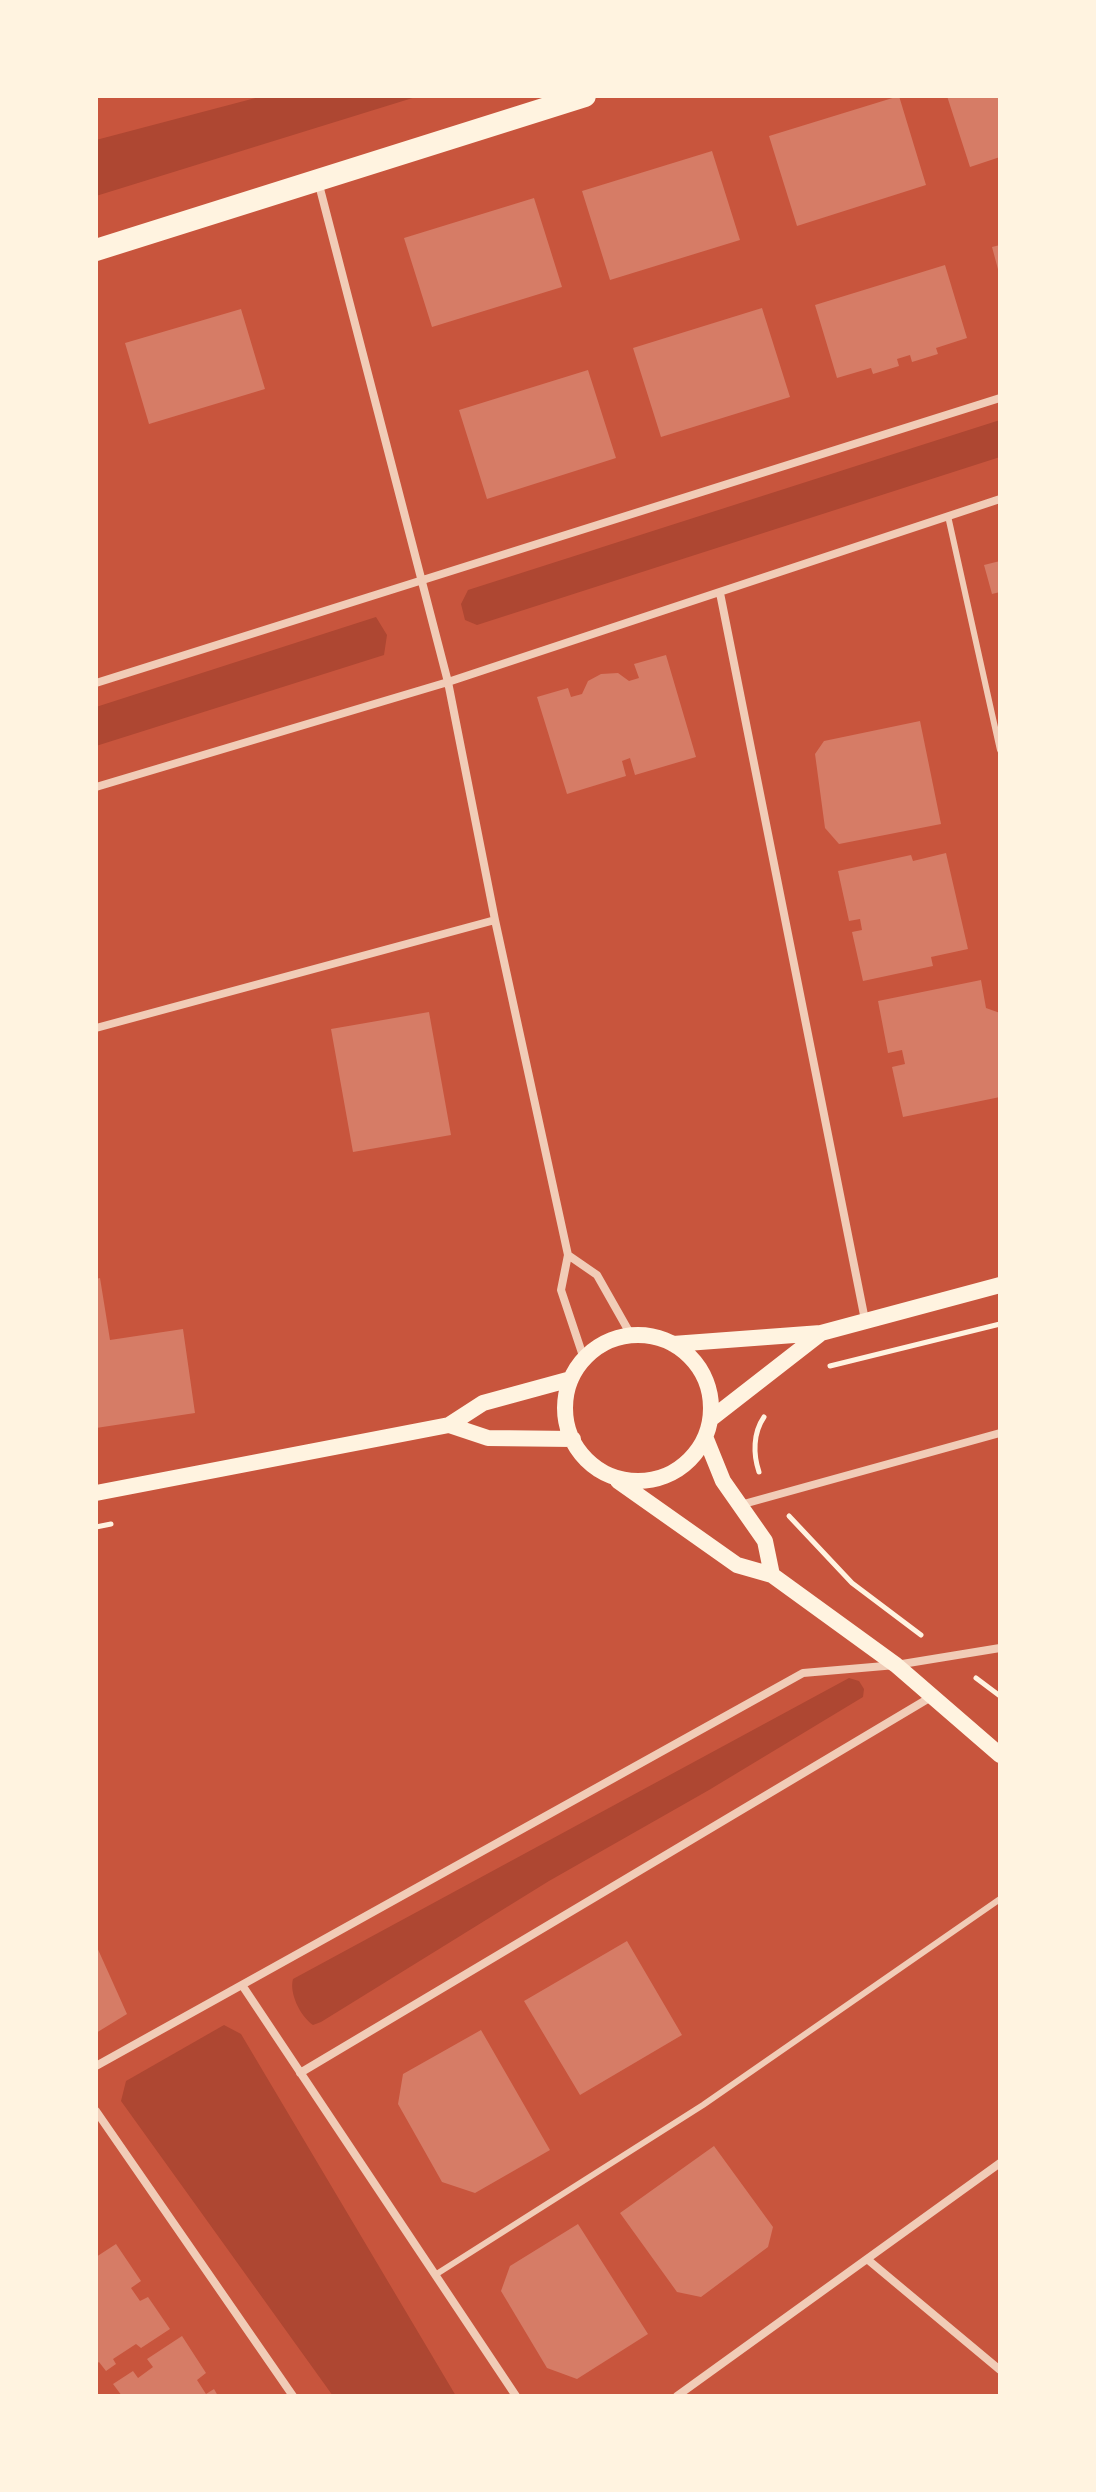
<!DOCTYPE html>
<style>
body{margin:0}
#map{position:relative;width:1096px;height:2492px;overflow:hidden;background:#c8553d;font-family:"Fira Sans Condensed",sans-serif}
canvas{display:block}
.frame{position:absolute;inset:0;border:98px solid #fff3e0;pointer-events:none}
</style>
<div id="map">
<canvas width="1096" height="2492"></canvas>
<div class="frame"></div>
</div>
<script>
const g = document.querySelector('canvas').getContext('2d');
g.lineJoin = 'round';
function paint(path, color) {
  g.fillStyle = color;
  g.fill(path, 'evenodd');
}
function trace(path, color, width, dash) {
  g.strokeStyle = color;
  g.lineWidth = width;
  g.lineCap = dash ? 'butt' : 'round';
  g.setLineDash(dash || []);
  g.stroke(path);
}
paint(new Path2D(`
 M263,96h156l-323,100v-56z
 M1000,420v37l-523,168 -12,-5 -4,-16 7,-14z
 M376,617l11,18 -3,20 -288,91v-39z
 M849,1678l10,3 5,8 -1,8 -154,93 -160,91 -228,141 -8,3c-13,-9 -24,-32 -20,-46z
 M224,2025l17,9 215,362h-123l-212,-295 5,-20z`), '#ae4732');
paint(new Path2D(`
 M899,96l27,89 -129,41 -28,-90z
 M947,96h53v61l-30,10z
 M712,151l28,89 -130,40 -28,-89z
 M534,198l28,89 -130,40 -28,-89z
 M1000,245v28h-1l-7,-26z
 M945,265l22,73 -31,10 2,6 -26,8 -2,-7 -13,4 2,7 -26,8 -2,-6 -34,10 -22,-73z
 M762,308l28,89 -129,40 -28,-89z
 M241,309l24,80 -116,35 -24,-81z
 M588,370l28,88 -129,41 -28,-89z
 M1000,561v31l-8,2 -8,-29z
 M666,655l30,102 -61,18 -5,-17 -8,3 4,15 -59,18 -30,-97 31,-9 3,9 11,-3 6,-13 13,-7 17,-1 11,8 10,-3 -5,-14z
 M920,721l21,103 -102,20 -14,-16 -10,-74 9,-13z
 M946,853l22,96 -37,8 2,9 -70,15 -11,-49 10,-2 -2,-11 -11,2 -11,-50 73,-16 2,6z
 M981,980l5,28 14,5v84l-97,20 -11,-50 13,-3 -3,-14 -14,3 -10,-52z
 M429,1012l22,123 -98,17 -22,-123z
 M100,1278l10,62 73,-11 12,84 -99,15v-149z
 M627,1941l55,94 -102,60 -56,-94z
 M96,1945l31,69 -31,19z
 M481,2030l69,120 -75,43 -33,-11 -44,-78 5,-30z
 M714,2146l59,81 -5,20 -67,50 -24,-5 -57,-79z
 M578,2224l70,110 -71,45 -30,-11 -46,-77 9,-25z
 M116,2244l25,37 -10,7 9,13 8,-4 22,32 -29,19 -5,-4 -23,15 3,5 -10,7 -7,-9 -3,2v-107z
 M182,2336l24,37 -9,7 9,14 8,-5 4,7h-96l-9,-12 20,-13 5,7 15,-11 -6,-8z`), '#d67c66');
trace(new Path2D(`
 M830,1366l170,-42
 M759,1472c-6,-18 -6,-39 5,-55
 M789,1516l63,67 69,52
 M96,1527l15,-3
 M976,1678l24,18`), '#fff3e0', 5);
trace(new Path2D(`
 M948,516l52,234
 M435,2275l268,-170 297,-206`), '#f1ccb7', 6);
trace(new Path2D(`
 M318,181l130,501 47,238 73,335
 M720,593l145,727
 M96,683l904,-285
 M96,787l352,-105 552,-183
 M96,1028l399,-108
 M584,1359l-23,-69 7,-35 29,20 34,60
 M740,1505l260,-72
 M242,1985l274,411
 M96,2066l707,-393 93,-8 104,-17
 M300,2073l631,-376
 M96,2111l197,285
 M867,2259l133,111
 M677,2396l323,-233`), '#f1ccb7', 8);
trace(new Path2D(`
 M565 1408a73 73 0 1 1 146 0a73 73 0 1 1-146 0Z
 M673,1344l148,-11 179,-48
 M571,1379l-88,24 -34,22 39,13 85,1
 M712,1418l108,-84
 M618,1481l119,84 35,10 -7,-34 -42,-60 -17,-42
 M96,1493l353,-68
 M772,1575l124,90 104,90`), '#fff3e0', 16);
trace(new Path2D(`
 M96,250l489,-154`), '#fff3e0', 22);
</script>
